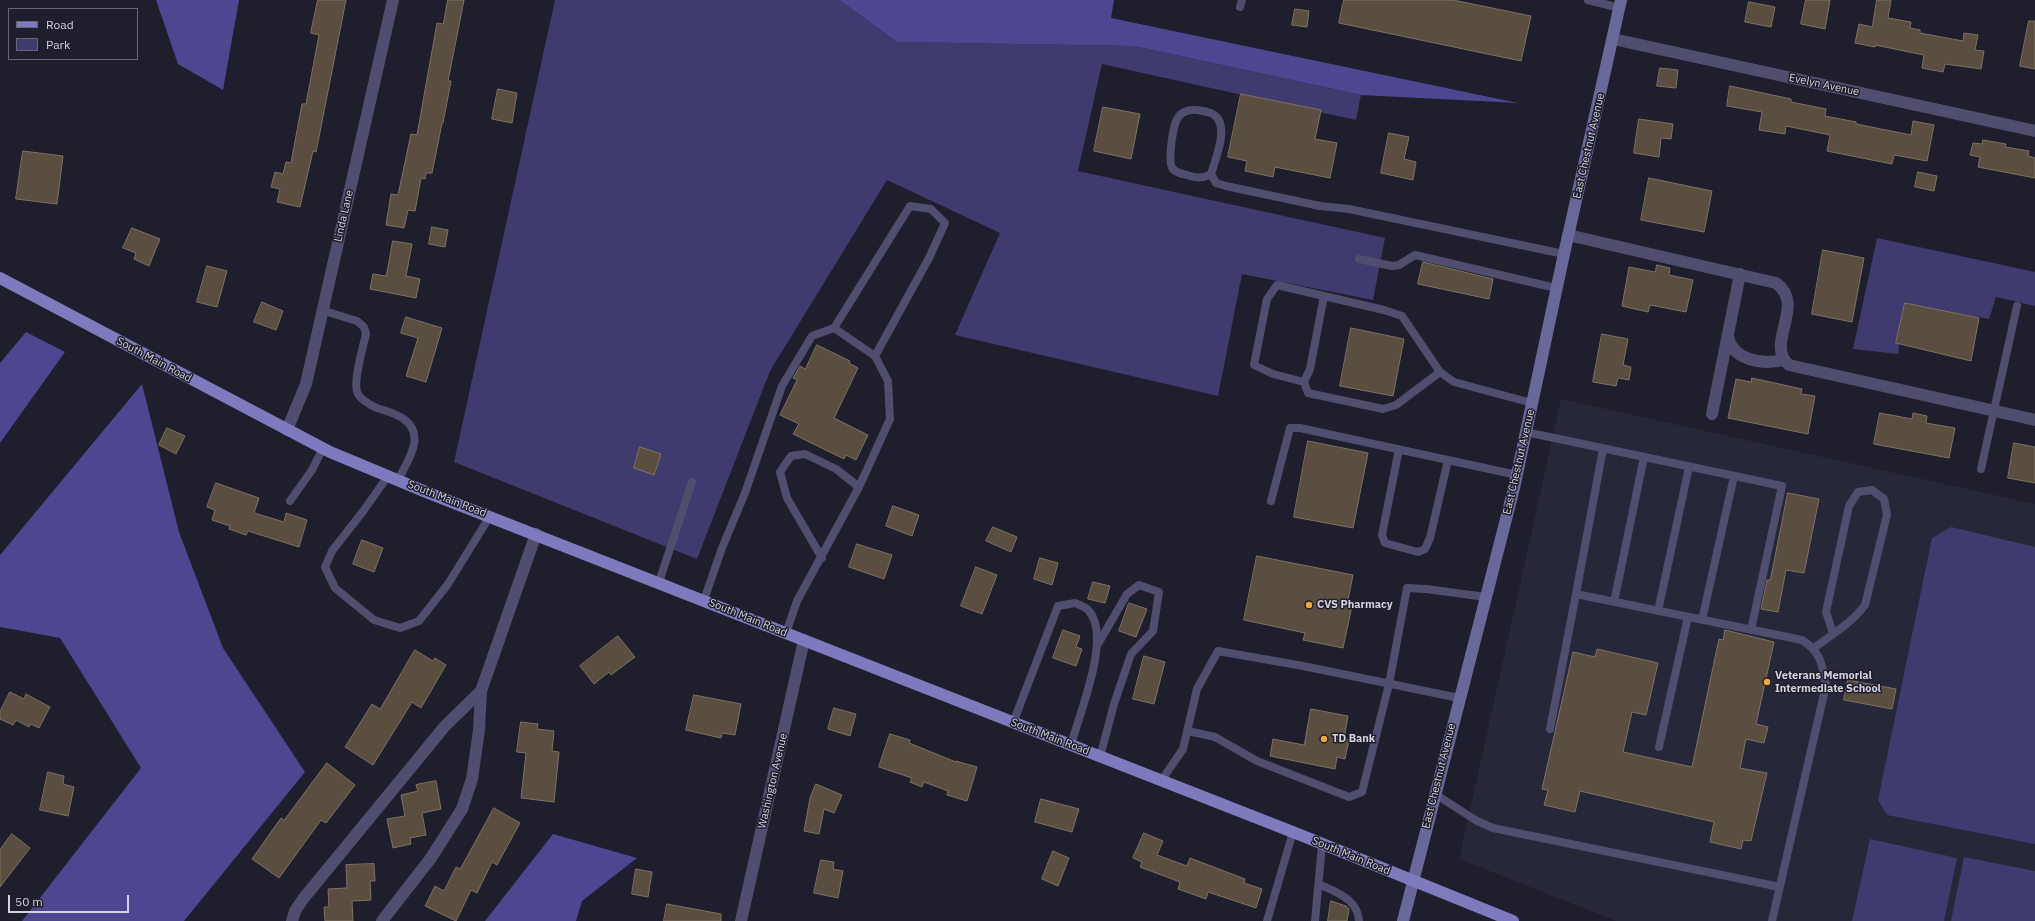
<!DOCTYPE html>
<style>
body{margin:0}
#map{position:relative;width:2035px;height:921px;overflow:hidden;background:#1e1e2d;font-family:"IBM Plex Sans",sans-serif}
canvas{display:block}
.legend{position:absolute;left:8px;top:8px;width:130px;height:52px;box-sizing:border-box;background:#1e1e2d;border:1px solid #676774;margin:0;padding:5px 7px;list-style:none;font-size:12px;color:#d4d4de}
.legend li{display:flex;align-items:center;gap:8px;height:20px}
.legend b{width:20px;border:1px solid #676774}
.scale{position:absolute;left:8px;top:895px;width:121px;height:18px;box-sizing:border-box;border:2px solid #d4d4de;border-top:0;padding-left:5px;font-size:12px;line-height:14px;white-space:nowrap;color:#d4d4de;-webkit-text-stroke:3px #1e1e2d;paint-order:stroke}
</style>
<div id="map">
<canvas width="2035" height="921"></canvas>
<ul class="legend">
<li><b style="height:5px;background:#7d7bbe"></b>Road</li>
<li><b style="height:11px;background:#3f3b6e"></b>Park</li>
</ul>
<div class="scale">50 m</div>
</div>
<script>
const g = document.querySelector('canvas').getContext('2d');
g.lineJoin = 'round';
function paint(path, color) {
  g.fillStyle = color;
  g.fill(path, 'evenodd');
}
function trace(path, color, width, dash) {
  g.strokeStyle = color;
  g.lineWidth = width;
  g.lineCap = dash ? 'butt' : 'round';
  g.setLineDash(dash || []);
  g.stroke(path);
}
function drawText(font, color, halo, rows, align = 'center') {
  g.font = font + ' "IBM Plex Sans",sans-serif';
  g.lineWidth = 3;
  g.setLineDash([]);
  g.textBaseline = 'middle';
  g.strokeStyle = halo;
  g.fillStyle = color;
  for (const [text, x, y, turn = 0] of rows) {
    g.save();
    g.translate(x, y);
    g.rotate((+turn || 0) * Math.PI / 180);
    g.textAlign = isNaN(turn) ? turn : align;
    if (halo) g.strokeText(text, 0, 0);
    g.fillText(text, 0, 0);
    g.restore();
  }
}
paint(new Path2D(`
 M1561,399l474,105v417h-419l-157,-62z`), '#27273a');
paint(new Path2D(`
 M555,0h284l58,42 237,4 227,49 -5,25 -254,-56 -24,107 307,67 -12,62 -131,-26 -24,122 -263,-61 45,-102 -113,-53 -117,191 -73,188 -243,-97z
 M1877,238l158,34v34l-39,-9 -7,22 -84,-14 -7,49 -45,-5z
 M1951,527l84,20v297l-148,-29 -9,-15 54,-262z
 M1870,839l87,19 -13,63h-92z
 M1964,857l71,14v50h-84z`), '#3f3b6e');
paint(new Path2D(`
 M156,0h83l-16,90 -45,-26z
 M839,0h275l-3,18 407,85 -157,-8 -227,-49 -237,-4z
 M26,332l39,20 -65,91v-80z
 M142,384l37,148 44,116 82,124 -121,149h-162l119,-153 -81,-130 -60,-11v-72z
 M553,834l84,24 -55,43 -6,20h-91z`), '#4d4690');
const building = new Path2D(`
 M318,0h28l-30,152 -3,-1 -13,56 -23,-5 3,-13 -9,-2 4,-15 8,2 3,-12 5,1 11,-59h4l13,-69 -8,-2z
 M448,0h16l-16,81h3l-8,42h-1l-10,50h-6l-1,6 -4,-1 -6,33 -7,-1 -4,18 -18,-3 5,-31 7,1 13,-61 6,1 20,-112 6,1z
 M1344,0h109l78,16 -10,45 -182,-38z
 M1806,0h24l-5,29 -24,-5z
 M1877,0h14l-3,18 23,4 -1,6 10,2v3l43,8 1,-8 14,2 -3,15 9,1 -3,18 -36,-5 -2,8 -21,-4 2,-13 -49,-10v2l-20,-4 4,-19 13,3z
 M1749,2l26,5 -4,20 -26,-5z
 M1295,9l14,2 -2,16 -15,-2z
 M2029,21h6v48l-15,-3z
 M1660,68l18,2 -2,18 -19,-2z
 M1730,86l61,13v3l35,7 -1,7 31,6v2l55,11 2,-14 21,4 -7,36 -33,-6 -2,9 -65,-13 3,-16 -44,-9 -1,8 -26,-4 3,-18 -35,-6z
 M498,89l19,4 -5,30 -20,-4z
 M1241,94l80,16 -6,29 22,4 -7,35 -55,-11 -2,10 -28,-6 2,-10 -19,-4z
 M1103,107l37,7 -9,45 -37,-8z
 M1639,119l34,5 -2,15 -10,-1 -2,19 -25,-4z
 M1389,133l20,4 -5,22 12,3 -3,18 -32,-7z
 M1983,140l23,4 -1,3 24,4 -1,5 7,2v20l-57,-11 2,-10 -10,-2 3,-12 9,1z
 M23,151l40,5 -6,48 -41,-5z
 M1918,172l19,4 -3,15 -19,-4z
 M1649,178l63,13 -8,41 -63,-12z
 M432,227l16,3 -3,17 -16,-3z
 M132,228l28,11 -11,27 -15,-7 2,-6 -13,-5z
 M393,241l19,3 -6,32 14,3 -4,19 -46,-9 3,-15 13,2z
 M1823,250l41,8 -12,64 -40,-8z
 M1423,262l70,17 -4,20 -71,-15z
 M1657,265l13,3 -1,7 24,5 -7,32 -36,-7 -2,7 -26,-6 7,-39 26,5z
 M207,266l20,5 -10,36 -20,-5z
 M262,302l21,9 -7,19 -22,-8z
 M1905,303l74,15 -8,43 -75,-18z
 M406,317l36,11 -16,54 -20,-6 12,-38 -17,-5z
 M1351,328l53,11 -11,57 -53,-10z
 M1602,334l26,5 -5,26 8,2 -2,13 -11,-2 -2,8 -23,-4z
 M817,345l33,16 -1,2 9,5 -24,50 34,17 -12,25 -10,-5 -2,4 -51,-25 6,-10 -19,-9 17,-35 -4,-2 7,-12 5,3z
 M1752,378l50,11 -1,5 14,2 -7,38 -80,-16 8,-39 15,3z
 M1880,413l32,6 1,-6 14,3 -1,7 29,5 -6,30 -75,-14z
 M167,428l18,8 -9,18 -17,-9z
 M1308,441l60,12 -15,75 -59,-11z
 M2014,443l21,4v36l-27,-5z
 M640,447l21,7 -7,21 -20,-7z
 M216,483l43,15 -5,15 30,9 2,-9 21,7 -8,27 -51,-16 -2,4 -17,-6 1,-3 -18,-6 3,-10 -8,-3z
 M1788,493l31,6 -15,74 -18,-3 -8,42 -17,-3 6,-29h3z
 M893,506l26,9 -7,21 -26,-10z
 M993,527l24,10 -6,15 -25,-11z
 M362,540l21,8 -9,24 -21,-8z
 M857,544l35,11 -8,24 -35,-12z
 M1257,556l96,19 -6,30 5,1 -9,42 -40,-8 2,-7 -61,-13z
 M1040,558l18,5 -6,22 -18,-6z
 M976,567l21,8 -15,39 -21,-8z
 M1093,582l17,4 -5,17 -17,-4z
 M1129,603l18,6 -11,28 -17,-6z
 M1063,630l17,6 -4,11 6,2 -6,17 -23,-8z
 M1725,630l49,12 -18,82 12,3 -4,16 -18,-4 -6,29 27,5 -16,68 -8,-1 -2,9 -31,-7 4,-20 -134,-31 -5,21 -31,-7 4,-15 -6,-1 31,-137 22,5 2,-8 61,14 -12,52 -14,-3 -9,40 69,15 27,-128 4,1z
 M618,636l17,21 -24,18 -2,-3 -15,12 -14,-18z
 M415,650l18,11 2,-3 11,7 -25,43 -9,-6 -39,63 -28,-18 27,-43 8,5z
 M1144,656l21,6 -11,42 -21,-5z
 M1848,680l48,9 -4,20 -48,-9z
 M10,692l14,7 2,-5 24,13 -11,21 -8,-4 -2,3 -13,-7 -3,5 -13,-6v-7z
 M694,695l47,9 -6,31 -13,-2 -1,5 -35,-8z
 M834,708l22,6 -6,22 -22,-7z
 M1311,709l37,7 -4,23 5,1 -4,19 -8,-2 -2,12 -65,-13 3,-17 31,6z
 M521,722l17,2 -1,5 17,2 -2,20 7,1 -5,50 -33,-4 5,-45 -9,-1z
 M890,734l20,6 -1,3 47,19v-1l21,6 -10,34 -20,-6 1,-4 -24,-9 -2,5 -12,-5 2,-4 -33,-11z
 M327,763l28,22 -29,38 -5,-3 -42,58 -27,-19 29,-41 3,2z
 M48,772l16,4 -1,8 11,3 -6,29 -28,-6z
 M436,781l5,28 -19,4 4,22 -16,3 1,6 -18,4 -6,-29 18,-3 -4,-21 17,-4 -2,-6z
 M816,784l26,11 -8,18 -10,-4 -5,25 -15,-3 6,-33z
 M1041,799l38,10 -7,23 -37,-10z
 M494,808l26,15 -23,42 -5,-3 -15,31 -6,-3 -15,31 -31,-15 10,-20 9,5 12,-24 4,2z
 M1144,833l19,8 -6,14 30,11 3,-8 55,21 -1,4 18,6 -6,19 -48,-16 -2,7 -28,-10 2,-7 -40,-15 2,-5 -9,-4z
 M12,834l18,14 -30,39v-37z
 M1053,851l16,7 -11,28 -16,-7z
 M821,860l13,2 -1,7 10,2 -5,27 -24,-5z
 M374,864l1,17h-5l1,19 -19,1 1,20h-28l-1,-14h5l-1,-18 19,-1 -1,-23z
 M636,869l16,3 -4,25 -16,-3z
 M1331,901l15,5 3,3 -2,12h-19z
 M667,904l54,10v7h-57z`);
paint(building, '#594e3f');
trace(building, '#7e7262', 1);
trace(new Path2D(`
 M1588,0l32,8
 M1240,7l2,-7
 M1211,174c5,-17 22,-55 -3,-62 -7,-1 -14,-4 -21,-1 -5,1 -9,6 -11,10 -3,8 -9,42 -3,48 3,4 10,5 14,6 9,3 15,4 24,-1l5,9 10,3 94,20 29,3 215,45
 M1359,259l33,7 7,-1 16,-10 141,33
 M1324,296l-14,73 -6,13 -31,-8 -19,-9 13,-66 10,-14 107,25 18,6 38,56 14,10 78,21
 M321,310l36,11 7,6 2,7c-3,13 -14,50 -8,60 4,7 12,11 19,14 9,3 21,6 28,12 21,16 2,42 -7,60
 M834,328l41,28
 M1304,382l4,11 75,16 13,-4 44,-33
 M1526,432l256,54 -31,144
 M1399,449l-17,86 3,8 33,9 7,-3 5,-11 18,-78
 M1981,469l36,-163
 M388,476l-24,34 -32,41 -7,16 10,21 39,32 26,8 19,-7 29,-37 42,-68
 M290,501l22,-31 11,-22
 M1271,501l19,-73h10l217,47
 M822,558l-35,-60 -7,-26 11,-16 14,-2 31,15 23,18
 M659,582l33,-100
 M1576,594l27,-145
 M704,600l18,-52 23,-55 37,-107 30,-50 22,-8 76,-122 21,3 14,14 -16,35 -54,98 13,25 2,38 -31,68 -62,114 -11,32
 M1614,602l30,-145
 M1658,611l31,-144
 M1702,620l32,-144
 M1098,644l29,-50 12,-9 20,7 -6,39 -22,23 -17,50 -14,53
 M1814,648c17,-13 38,-25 51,-43l22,-90 -3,-16 -12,-9 -14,2 -9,14 -23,106 7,21
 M1013,723l45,-117 17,-3c4,2 11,4 14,8 23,26 -10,103 -18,134
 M1550,729l26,-135 226,46c19,12 20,24 24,45l-54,236
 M1188,731l27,6 42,24 92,36 13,-5 27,-108 18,-96 19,1 60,8
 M1659,747l29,-130
 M1161,781l22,-32 14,-60 21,-38 85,15 156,32
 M1435,794l42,27 16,7 287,59
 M1319,884c17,8 39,15 40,37
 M1267,921l26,-89
 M1315,921l7,-76`), '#4f4e6f', 8);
trace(new Path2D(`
 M1613,39l422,92
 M1568,235l208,48c31,22 -12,61 13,82l246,55
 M1728,335c3,25 34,30 55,25
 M1712,414l28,-140
 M287,430l19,-46 87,-384
 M292,921l3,-10 8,-12 142,-173 36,-35
 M382,921l49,-63 31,-49 10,-30 7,-49 2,-39 55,-157
 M741,921l63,-281`), '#4f4e6f', 12);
trace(new Path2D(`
 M1403,921l111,-433 50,-234 57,-254`), '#69689b', 12);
trace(new Path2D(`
 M0,278l330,174 96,40 877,344 210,85`), '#7d7bbe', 12);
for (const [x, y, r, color] of [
 [1309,605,4,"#efa73d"],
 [1767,682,4,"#efa73d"],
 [1324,739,4,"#efa73d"]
]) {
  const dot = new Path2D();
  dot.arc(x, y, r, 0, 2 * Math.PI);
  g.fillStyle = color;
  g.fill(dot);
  trace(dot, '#1e1e2d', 1.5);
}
drawText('11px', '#d4d4de', '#1e1e2d', [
 ["Evelyn Avenue",1824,85,12],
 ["East Chestnut Avenue",1589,146,-77],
 ["Linda Lane",344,216,-77],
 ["South Main Road",154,360,28],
 ["East Chestnut Avenue",1519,462,-77],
 ["South Main Road",447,499,21],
 ["South Main Road",748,618,22],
 ["South Main Road",1050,737,21],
 ["East Chestnut Avenue",1439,776,-76],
 ["Washington Avenue",773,781,-77],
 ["South Main Road",1351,856,22]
]);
drawText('bold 11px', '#d4d4de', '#1e1e2d', [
 ["CVS Pharmacy",1317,605],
 ["Veterans Memorial",1775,676],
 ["Intermediate School",1775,689],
 ["TD Bank",1332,739]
], 'left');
</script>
